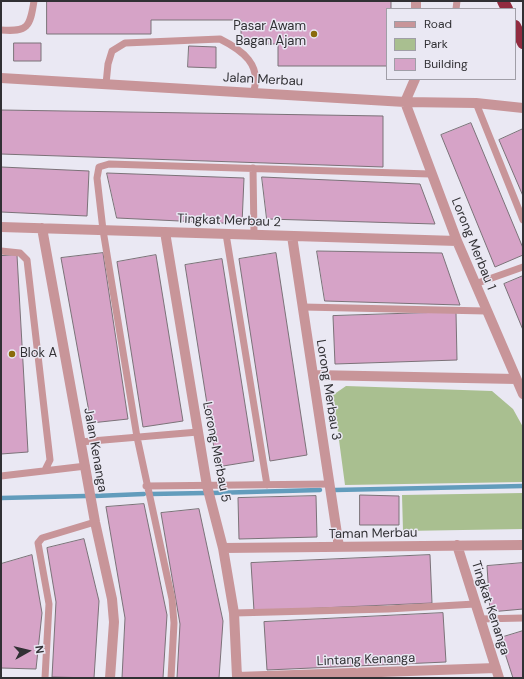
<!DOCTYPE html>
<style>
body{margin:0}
#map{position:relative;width:524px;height:679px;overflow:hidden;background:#eae8f3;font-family:"DM Sans",sans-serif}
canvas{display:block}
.frame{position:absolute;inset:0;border:2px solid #313034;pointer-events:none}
.legend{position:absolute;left:386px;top:8px;width:130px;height:72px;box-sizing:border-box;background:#eae8f3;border:1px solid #a09ea7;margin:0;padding:5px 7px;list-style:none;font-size:12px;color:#313034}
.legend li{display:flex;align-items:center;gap:8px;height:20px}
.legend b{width:20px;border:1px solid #a09ea7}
.north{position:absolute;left:8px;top:631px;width:40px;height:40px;-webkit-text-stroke:3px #eae8f3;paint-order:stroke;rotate:82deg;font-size:11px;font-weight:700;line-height:16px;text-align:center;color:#313034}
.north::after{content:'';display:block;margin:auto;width:14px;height:18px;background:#313034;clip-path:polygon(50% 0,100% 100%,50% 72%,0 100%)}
</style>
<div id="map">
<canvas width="524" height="679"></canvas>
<div class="frame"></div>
<ul class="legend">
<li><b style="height:5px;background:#c89599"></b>Road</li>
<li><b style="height:11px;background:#a9bf90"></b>Park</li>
<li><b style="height:11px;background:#d6a3c7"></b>Building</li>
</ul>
<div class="north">N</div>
</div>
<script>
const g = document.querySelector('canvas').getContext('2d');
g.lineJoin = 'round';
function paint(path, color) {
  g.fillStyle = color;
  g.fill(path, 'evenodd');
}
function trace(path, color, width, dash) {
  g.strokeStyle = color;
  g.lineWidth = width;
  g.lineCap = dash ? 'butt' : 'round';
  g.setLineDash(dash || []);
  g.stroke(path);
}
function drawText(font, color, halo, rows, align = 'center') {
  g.font = font + ' "DM Sans",sans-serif';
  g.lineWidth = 3;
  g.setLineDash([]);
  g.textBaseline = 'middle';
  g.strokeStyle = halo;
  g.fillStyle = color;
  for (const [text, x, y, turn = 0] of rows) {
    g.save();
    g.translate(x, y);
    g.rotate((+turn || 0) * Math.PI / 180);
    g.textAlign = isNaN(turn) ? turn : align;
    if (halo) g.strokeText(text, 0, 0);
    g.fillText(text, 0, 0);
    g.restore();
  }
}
paint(new Path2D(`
 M346,386l146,5 21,18 10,18v55l-178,3 -12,-90z
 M523,493v36l-120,2 -1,-36z`), '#a9bf90');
trace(new Path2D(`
 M335,490l188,-4
 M212,493l108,-3
 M151,494l55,-1
 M95,496l49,-2
 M1,498l85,-2`), '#629cbc', 4.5);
const building = new Path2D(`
 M47,1h344v8h-4v57h-109v-22h-37v-24h-90v14h-104z
 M14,43h27v18h-27z
 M189,46l27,1v21l-28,-1z
 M1,110l382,6v51l-382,-13z
 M471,123l52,125v7l-28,12 -54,-132z
 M523,129v67l-24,-56z
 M1,167l88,4 -2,45 -86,-4z
 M107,173l137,5 -2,46 -125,-6z
 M262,177l158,7 15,40 -168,-5z
 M317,251l125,2 18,52 -135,-4z
 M103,253l25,166 -37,4 -30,-165z
 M276,253l31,202 -37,6 -31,-202z
 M17,255l11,197 -27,2v-198z
 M156,255l27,166 -40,6 -26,-165z
 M222,259l32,202 -37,6 -32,-202z
 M523,276v54l-19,-46z
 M456,312l1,48 -122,4 -2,-48z
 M360,495l39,1v29h-39z
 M316,496l1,41 -78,2 -1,-41z
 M144,504l23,111 -4,63h-41l3,-60 -19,-111z
 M199,509l24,112 -4,57h-42l3,-54 -19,-111z
 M84,539l15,62 -5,77 -42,-1 4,-75 -9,-54z
 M32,555l10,58 -6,56 -35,-1v-104z
 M430,555l2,48 -178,8 -3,-48z
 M523,563v46l-33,3 -3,-46z
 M443,613l3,49 -179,8 -3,-48z
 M523,631v47h-10l-13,-40z`);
paint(building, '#d6a3c7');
trace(building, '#7b7278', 1);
trace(new Path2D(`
 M456,9l1,-8
 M1,30c27,2 29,-3 33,-29
 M106,84l2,-20 4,-13 13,-8 95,-4c22,11 43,26 33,54
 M476,103l47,117
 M253,168l1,67
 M226,234l41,251
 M1,251l19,2 7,7 23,200 -5,10
 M475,284l48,-17
 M303,307l183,4
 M80,442l118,-10
 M1,476l85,-10
 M146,486l183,-2
 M234,613l154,-4 87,-5
 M480,619l43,-1
 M45,678l4,-74 -11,-61 4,-5 53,-16
 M171,678l3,-55 -2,-24 -35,-162 -34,-207 -6,-52 2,-11 10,-3 321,10`), '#c89599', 7);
trace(new Path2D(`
 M416,1v8
 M1,78l404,24 71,1 47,5
 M405,102l52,139 66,153
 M405,102l10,-23
 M1,227l456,14
 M42,228l53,294 17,77 2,23 -4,56
 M165,232l42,254 16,62 11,65 3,64 259,-9
 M292,236l47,311
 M313,375l203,4
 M457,545l42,133
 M223,548l300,-3`), '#c89599', 10);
trace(new Path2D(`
 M503,1l4,8
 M515,26l8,17`), '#922c40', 12);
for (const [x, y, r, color] of [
 [314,34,4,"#8a6b0b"],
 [12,354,4,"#8a6b0b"]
]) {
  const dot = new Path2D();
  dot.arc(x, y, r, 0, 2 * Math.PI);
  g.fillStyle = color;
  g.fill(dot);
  trace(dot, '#eae8f3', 1.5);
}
drawText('13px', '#313034', '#eae8f3', [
 ["Pasar Awam",306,27],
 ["Bagan Ajam",306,42],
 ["Blok A",20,354,"left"]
], 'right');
drawText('13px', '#313034', '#eae8f3', [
 ["Jalan Merbau",263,80,3],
 ["Tingkat Merbau 2",229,221,2],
 ["Lorong Merbau 1",473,244,68],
 ["Lorong Merbau 3",328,390,81],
 ["Jalan Kenanga",95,450,80],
 ["Lorong Merbau 5",216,452,79],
 ["Taman Merbau",373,534,-1],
 ["Tingkat Kenanga",490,608,72],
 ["Lintang Kenanga",366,660,-2]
]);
</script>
